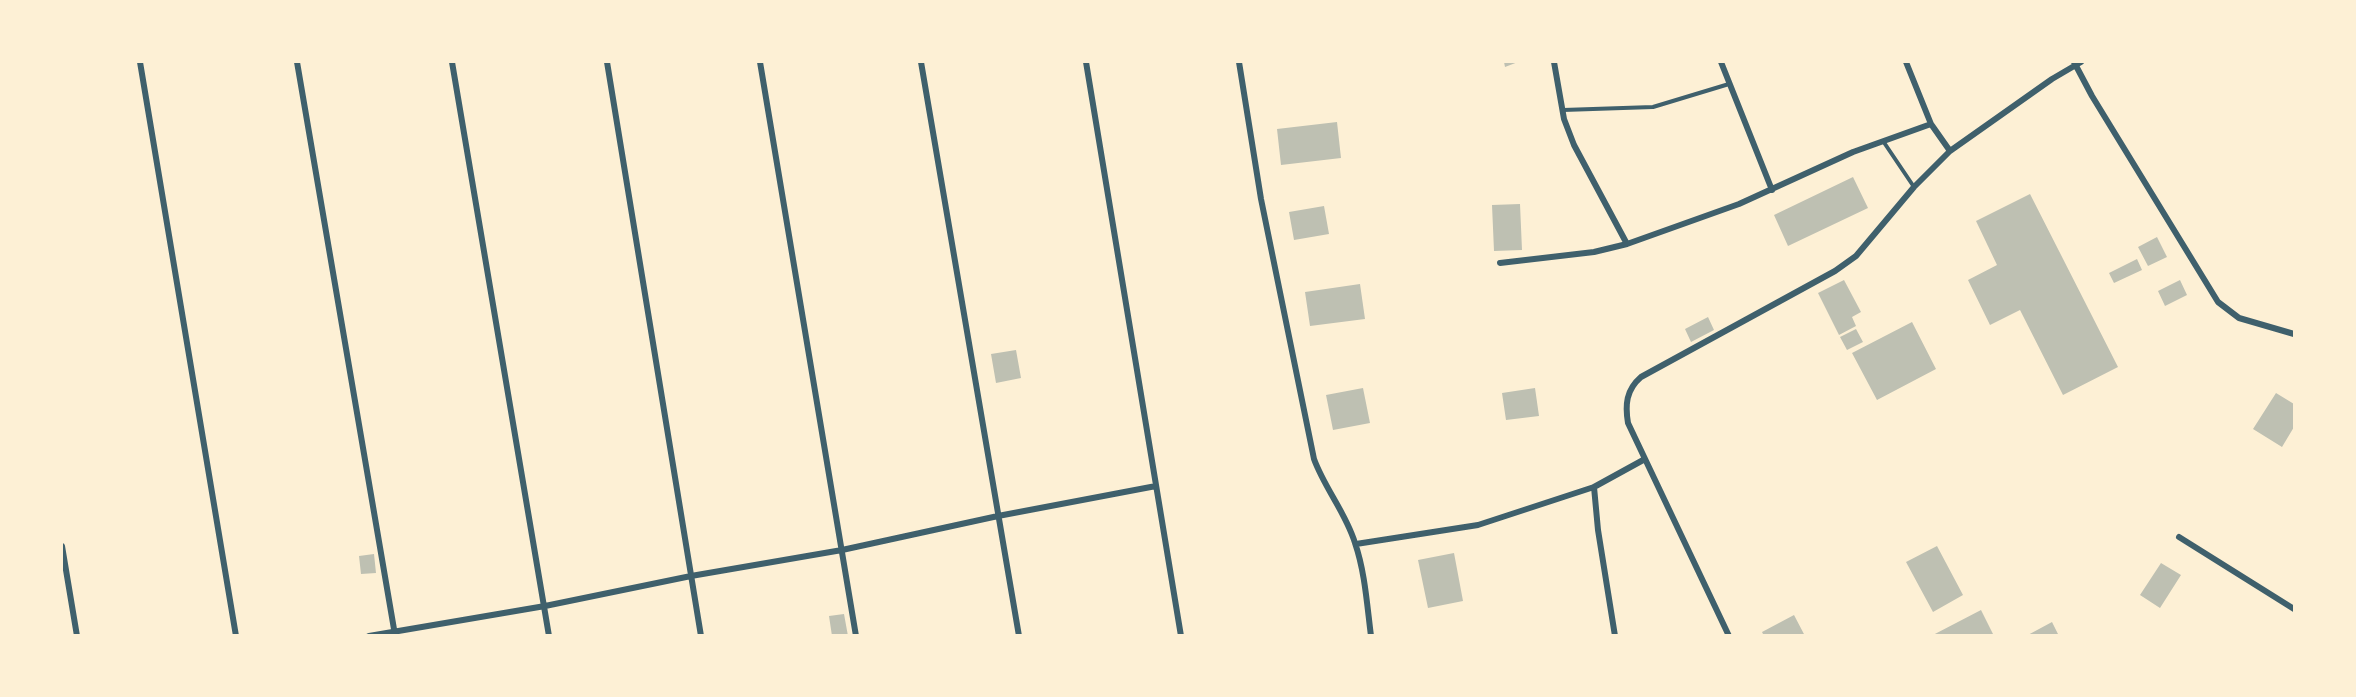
<!DOCTYPE html>
<style>
body{margin:0}
#map{position:relative;width:2356px;height:697px;overflow:hidden;background:#fdf0d5;font-family:"Open Sans",sans-serif}
canvas{display:block}
.frame{position:absolute;inset:0;border:63px solid #fdf0d5;pointer-events:none}
</style>
<div id="map">
<canvas width="2356" height="697"></canvas>
<div class="frame"></div>
</div>
<script>
const g = document.querySelector('canvas').getContext('2d');
g.lineJoin = 'round';
function paint(path, color) {
  g.fillStyle = color;
  g.fill(path, 'evenodd');
}
function trace(path, color, width, dash) {
  g.strokeStyle = color;
  g.lineWidth = width;
  g.lineCap = dash ? 'butt' : 'round';
  g.setLineDash(dash || []);
  g.stroke(path);
}
paint(new Path2D(`
 M1504,62h14l-13,5z
 M1337,122l4,36 -60,7 -4,-36z
 M1853,177l15,31 -80,38 -14,-31z
 M2030,194l88,173 -55,28 -43,-85 -30,15 -22,-45 29,-15 -21,-44z
 M1520,204l2,46 -28,1 -2,-46z
 M1324,206l5,28 -35,6 -5,-28z
 M2157,237l10,20 -19,9 -10,-19z
 M2137,259l5,11 -28,13 -5,-10z
 M1844,280l17,32 -9,5 4,9 -17,9 -21,-42z
 M2180,280l7,15 -22,11 -7,-15z
 M1360,284l5,35 -55,7 -5,-34z
 M1708,317l6,13 -23,12 -6,-13z
 M1912,322l24,47 -59,31 -25,-47z
 M1856,329l7,13 -16,8 -7,-13z
 M1016,350l5,28 -25,5 -5,-29z
 M1363,388l7,35 -37,7 -7,-35z
 M1535,388l4,28 -33,4 -4,-27z
 M2276,393l18,11v23l-12,20 -29,-18z
 M1937,546l26,49 -30,17 -27,-50z
 M1454,553l9,48 -35,7 -10,-48z
 M374,554l2,19 -15,1 -2,-18z
 M2161,563l20,12 -21,33 -20,-13z
 M1981,610l13,26h-63z
 M844,614l4,22h-16l-3,-20z
 M1794,615l11,21h-41l-2,-4z
 M2052,622l7,14h-33z`), '#bec0b2');
trace(new Path2D(`
 M1563,110l90,-3 76,-23
 M1883,141l31,46`), '#3f606c', 4);
trace(new Path2D(`
 M140,62l96,574
 M297,62l98,573
 M452,62l97,574
 M607,62l94,574
 M760,62l96,574
 M921,62l98,574
 M1086,62l95,574
 M1239,62l22,137 53,260c11,30 32,54 41,84 10,29 12,62 16,93
 M1554,62l10,57 10,26 53,99
 M1721,62l51,128
 M1906,62l25,62 19,27
 M2074,62l18,34 126,206 21,16 55,16
 M1500,263l94,-11 33,-8 112,-40 114,-52 78,-28
 M1594,487l4,43 17,106
 M2179,537l115,72
 M1356,544l122,-19 116,-38 51,-28
 M62,546l15,90
 M369,636l176,-30 146,-30 151,-26 156,-34 158,-30
 M1729,636l-101,-213c-3,-18 -2,-33 13,-46l194,-106 21,-15 58,-69 36,-36 102,-72 29,-17`), '#3f606c', 6);
</script>
